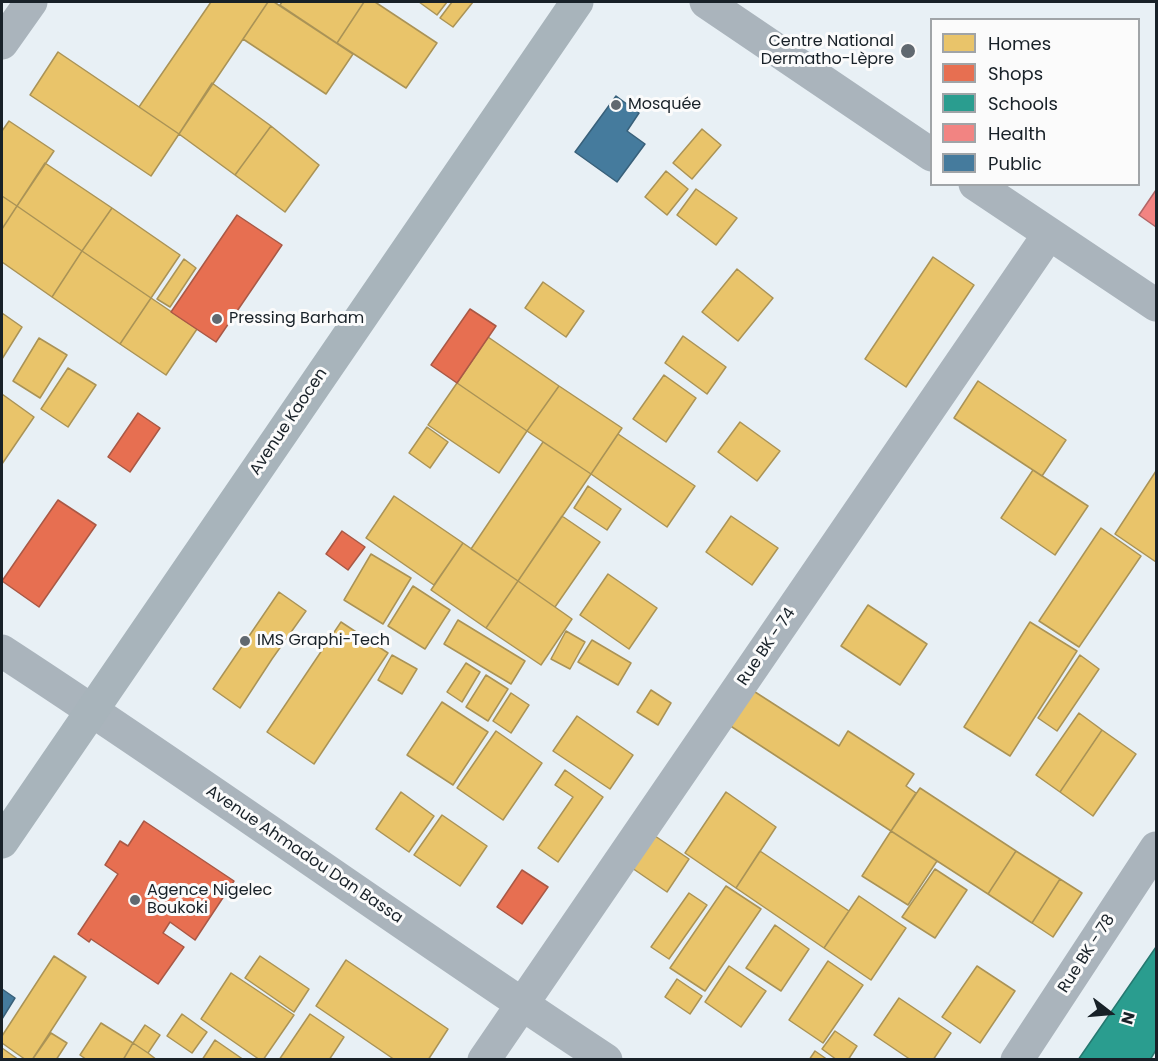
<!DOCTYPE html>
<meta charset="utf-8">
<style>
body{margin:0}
#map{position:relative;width:1158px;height:1061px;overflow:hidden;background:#e8f0f5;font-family:Poppins,sans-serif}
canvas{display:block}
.frame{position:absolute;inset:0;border:3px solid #182128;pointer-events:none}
.legend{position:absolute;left:930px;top:18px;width:210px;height:168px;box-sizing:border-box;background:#fbfbfb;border:2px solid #a0a4a7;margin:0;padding:8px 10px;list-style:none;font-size:18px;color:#182128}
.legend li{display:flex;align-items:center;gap:12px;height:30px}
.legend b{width:30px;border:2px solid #a0a4a7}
.north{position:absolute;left:1080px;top:983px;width:60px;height:60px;-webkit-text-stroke:4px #fbfbfb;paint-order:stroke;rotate:106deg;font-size:16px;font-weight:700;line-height:24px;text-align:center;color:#182128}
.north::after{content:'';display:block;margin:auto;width:21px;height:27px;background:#182128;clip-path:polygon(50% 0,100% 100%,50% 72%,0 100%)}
</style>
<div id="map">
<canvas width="1158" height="1061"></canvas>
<div class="frame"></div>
<ul class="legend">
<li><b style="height:16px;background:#e9c46a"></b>Homes</li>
<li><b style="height:16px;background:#e76f51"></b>Shops</li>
<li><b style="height:16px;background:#2a9d8f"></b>Schools</li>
<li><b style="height:16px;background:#f28482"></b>Health</li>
<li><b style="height:16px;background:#457b9d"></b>Public</li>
</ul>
<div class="north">N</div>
</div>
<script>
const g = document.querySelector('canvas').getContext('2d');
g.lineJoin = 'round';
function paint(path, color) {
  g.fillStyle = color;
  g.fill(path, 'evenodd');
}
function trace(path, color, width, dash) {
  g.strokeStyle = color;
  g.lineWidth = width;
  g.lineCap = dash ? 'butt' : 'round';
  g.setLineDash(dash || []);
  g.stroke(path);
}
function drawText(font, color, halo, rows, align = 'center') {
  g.font = font + ' Poppins,sans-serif';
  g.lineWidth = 6;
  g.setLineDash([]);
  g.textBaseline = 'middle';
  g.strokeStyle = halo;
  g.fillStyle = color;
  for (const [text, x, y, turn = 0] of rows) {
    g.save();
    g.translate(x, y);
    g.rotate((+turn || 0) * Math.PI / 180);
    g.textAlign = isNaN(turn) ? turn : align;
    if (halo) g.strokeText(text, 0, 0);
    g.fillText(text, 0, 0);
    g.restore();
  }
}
const homes = new Path2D(`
 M211,2h57l-89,132 -40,-27z
 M268,2h6l79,52 -27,40 -83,-55z
 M282,2h82l-27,41 -57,-38z
 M364,2h11l62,41 -31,45 -69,-45z
 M419,2h28l-10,13z
 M452,2h21l-20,25 -13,-9z
 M58,52l121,82 -28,42 -121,-81z
 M212,83l59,43 -36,49 -56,-41z
 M9,121l45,30 -37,55 -15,-10v-65z
 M271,126l48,39 -34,47 -50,-37z
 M702,129l19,16 -29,34 -19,-16z
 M45,163l67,45 -30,43 -65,-45z
 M666,171l22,18 -21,26 -22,-18z
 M696,189l41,29 -21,27 -39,-30z
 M2,196l15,10 -15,23z
 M17,206l65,45 -30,46 -50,-35v-33z
 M112,208l68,47 -29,43 -69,-47z
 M82,251l69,47 -31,46 -68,-47z
 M933,257l41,28 -68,102 -41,-28z
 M184,259l12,9 -26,39 -13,-8z
 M737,269l36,29 -35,43 -36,-29z
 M543,282l41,29 -18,26 -41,-29z
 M151,298l46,31 -31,46 -46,-31z
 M2,313l20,14 -20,32z
 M683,336l43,31 -19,27 -42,-31z
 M488,337l71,49 -32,45 -70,-48z
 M39,338l28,17 -27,43 -27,-17z
 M68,368l28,17 -28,42 -27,-18z
 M664,375l32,23 -30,44 -33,-23z
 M978,381l88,59 -24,36 -88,-58z
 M457,383l70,48 -28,42 -71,-48z
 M559,386l63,42 -31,46 -64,-43z
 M2,394l32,23 -32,47z
 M740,422l40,29 -23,30 -39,-29z
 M427,427l21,15 -18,26 -21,-15z
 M618,434l77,52 -28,41 -76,-53z
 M543,442l48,32 -73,107 -47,-32z
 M1033,470l55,36 -33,49 -54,-37z
 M1156,471v91l-41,-28z
 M588,486l33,23 -14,21 -33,-22z
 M394,496l69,47 -29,42 -68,-47z
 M562,516l38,26 -45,65 -37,-26z
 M731,516l47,32 -26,37 -46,-33z
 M1101,528l40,28 -62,91 -40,-26z
 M463,543l55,38 -32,47 -55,-38z
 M371,554l40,24 -28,46 -39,-24z
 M608,574l49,34 -28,41 -49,-34z
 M518,581l54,38 -31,46 -55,-37z
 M413,586l37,24 -25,39 -37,-23z
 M279,592l27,19 -34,48 -32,49 -27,-19z
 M868,605l59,39 -27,41 -59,-39z
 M458,620l67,41 -14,23 -67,-40z
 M341,622l47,31 -74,111 -47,-32z
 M1030,622l47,29 -67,105 -46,-29z
 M566,631l19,11 -15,27 -19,-10z
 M592,640l39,23 -13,22 -40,-23z
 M392,655l25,14 -15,25 -24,-14z
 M1080,655l19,14 -42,62 -19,-13z
 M466,663l14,9 -18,30 -15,-10z
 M486,675l22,14 -20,32 -22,-14z
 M651,690l20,13 -13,22 -21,-13z
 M752,690l87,56 9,-15 66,43 -8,12 10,7 -25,38 -162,-106z
 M511,693l18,12 -18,28 -18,-12z
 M442,702l46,30 -35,53 -46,-30z
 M1079,713l23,17 -42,62 -24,-17z
 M577,716l56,39 -23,34 -57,-38z
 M1102,730l34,24 -43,62 -33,-24z
 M496,731l46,32 -39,57 -46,-32z
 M565,770l38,27 -45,65 -20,-14 35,-51 -18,-12z
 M920,788l96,63 -28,43 -97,-63z
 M401,792l33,24 -25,36 -33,-23z
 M726,792l50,35 -40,61 -51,-35z
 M442,815l45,31 -27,40 -46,-31z
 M891,831l46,30 -29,44 -46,-29z
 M655,836l34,23 -22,33 -35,-24z
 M760,851l89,60 -25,37 -88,-60z
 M1016,851l44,28 -28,44 -44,-29z
 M935,869l32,21 -32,48 -33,-21z
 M1060,879l22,14 -29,44 -21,-14z
 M726,886l35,23 -56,82 -35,-23z
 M689,893l18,12 -38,54 -18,-12z
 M859,896l47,32 -35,52 -47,-32z
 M775,925l34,24 -28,42 -35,-23z
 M54,956l32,21 -54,83h-6l-24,-17v-7z
 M260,956l49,33 -15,23 -49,-34z
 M346,960l102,69 -20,31h-33l-79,-54z
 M828,961l35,24 -40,58 -34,-23z
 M729,966l37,25 -25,36 -36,-25z
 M977,966l38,25 -35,52 -38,-26z
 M231,973l63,42 -31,45h-3l-59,-41z
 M677,979l25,17 -12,18 -25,-17z
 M899,998l52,35 -18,27h-22l-37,-25z
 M182,1014l25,18 -15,21 -25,-17z
 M310,1014l34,23 -15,23h-50z
 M101,1023l32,20 -10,17h-36l-7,-5z
 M145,1025l15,10 -12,18 -15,-10z
 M835,1031l22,15 -9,14h-11l-15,-11z
 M51,1033l16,10 -11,17h-24z
 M215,1040l29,20h-42z
 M133,1043l15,10 9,7h-34z
 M2,1048l17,12h-17z
 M815,1051l13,9h-19z`);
paint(homes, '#e9c46a');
trace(homes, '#aa9356', 1.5);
const shops = new Path2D(`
 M237,215l45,30 -66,97 -45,-30z
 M470,309l26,17 -39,57 -26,-18z
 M138,413l22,15 -30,44 -22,-15z
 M58,500l38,25 -57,82 -37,-26z
 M342,531l23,16 -17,23 -22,-16z
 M144,821l90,60 -39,59 -25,-18 -7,11 21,14 -26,37 -67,-45 -2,3 -11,-8 40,-60 -13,-9 15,-24 8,5z
 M522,870l26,17 -26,37 -25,-17z`);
paint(shops, '#e76f51');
trace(shops, '#a95845', 1.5);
const schools = new Path2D(`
 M1156,947v103l-6,10h-72z`);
paint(schools, '#2a9d8f');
trace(schools, '#257870', 1.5);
const health = new Path2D(`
 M1156,190v37l-17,-12z`);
paint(health, '#f28482');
trace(health, '#b16667', 1.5);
const public = new Path2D(`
 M616,96l23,17 -12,18 18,13 -28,38 -42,-30z
 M2,989l13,9 -13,21z`);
paint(public, '#457b9d');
trace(public, '#38607a', 1.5);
trace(new Path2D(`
 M706,2l226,153
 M2,43l29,-41
 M975,184l181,121
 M2,651c203,132 400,275 604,409
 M484,1060l565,-826
 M1017,1060l139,-212`), '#aab4bc', 33);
trace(new Path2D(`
 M2,842l575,-840`), '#a8b4bb', 33);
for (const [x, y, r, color] of [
 [908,51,8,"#616970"],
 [616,105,6,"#616970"],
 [217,319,6,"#616970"],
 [245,641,6,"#616970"],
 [135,900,6,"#616970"]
]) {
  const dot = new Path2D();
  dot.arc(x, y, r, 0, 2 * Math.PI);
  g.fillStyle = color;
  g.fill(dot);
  trace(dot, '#fbfbfb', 2);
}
drawText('16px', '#182128', '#fbfbfb', [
 ["Centre National",894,42,"right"],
 ["Dermatho-Lèpre",894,60,"right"],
 ["Mosquée",628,105],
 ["Pressing Barham",229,319],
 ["IMS Graphi-Tech",257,641],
 ["Agence Nigelec",147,891],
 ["Boukoki",147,909]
], 'left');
drawText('16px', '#182128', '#fbfbfb', [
 ["Avenue Kaocen",289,422,-56],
 ["Rue BK - 74",767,647,-56],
 ["Avenue Ahmadou Dan Bassa",304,855,34],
 ["Rue BK - 78",1087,954,-57]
]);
</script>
